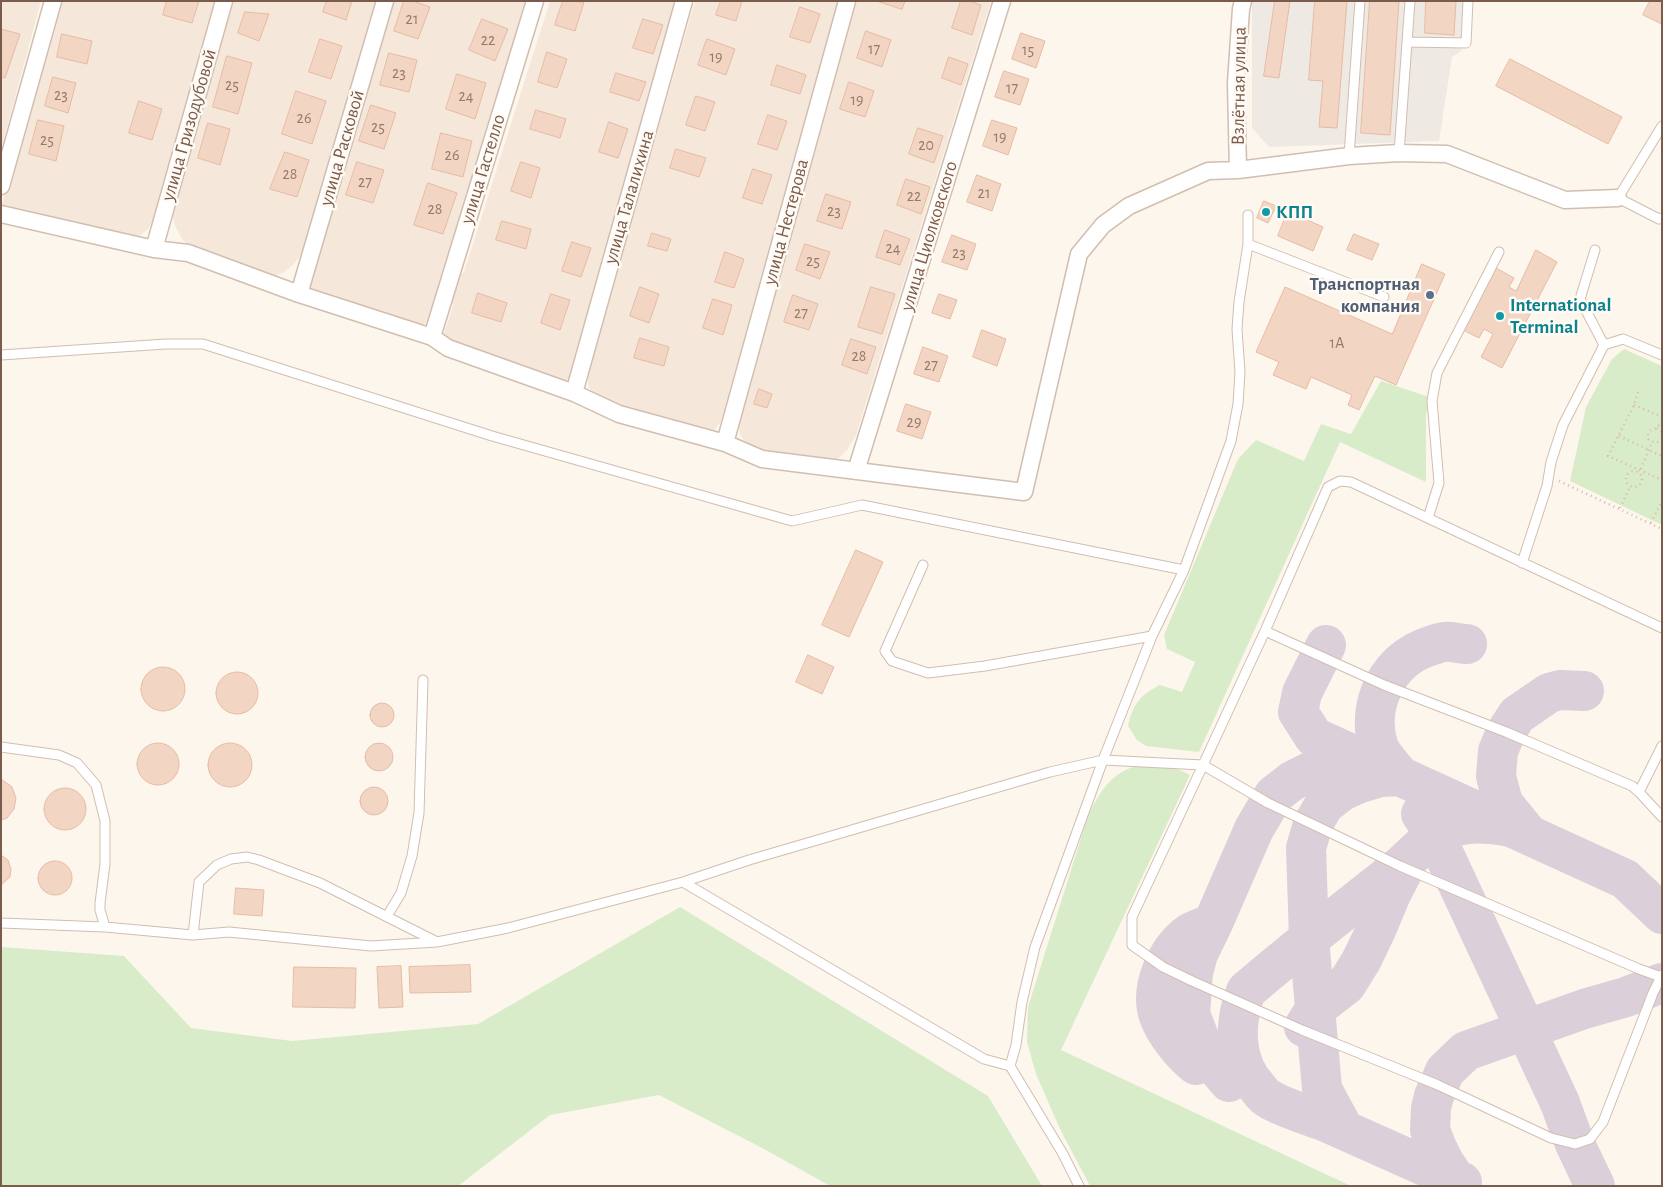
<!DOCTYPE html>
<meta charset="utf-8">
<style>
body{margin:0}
#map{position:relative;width:1663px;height:1187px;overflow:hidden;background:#fdf6ec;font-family:"Alegreya Sans",sans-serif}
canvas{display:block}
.frame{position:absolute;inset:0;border:2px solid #7a5c4d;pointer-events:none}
</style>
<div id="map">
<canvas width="1663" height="1187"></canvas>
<div class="frame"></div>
</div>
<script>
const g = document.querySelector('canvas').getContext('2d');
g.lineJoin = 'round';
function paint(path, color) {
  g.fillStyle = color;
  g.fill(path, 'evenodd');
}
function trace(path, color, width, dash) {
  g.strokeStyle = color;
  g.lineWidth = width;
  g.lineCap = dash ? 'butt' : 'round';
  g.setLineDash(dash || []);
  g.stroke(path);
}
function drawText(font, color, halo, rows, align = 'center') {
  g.font = font + ' "Alegreya Sans",sans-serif';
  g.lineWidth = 5;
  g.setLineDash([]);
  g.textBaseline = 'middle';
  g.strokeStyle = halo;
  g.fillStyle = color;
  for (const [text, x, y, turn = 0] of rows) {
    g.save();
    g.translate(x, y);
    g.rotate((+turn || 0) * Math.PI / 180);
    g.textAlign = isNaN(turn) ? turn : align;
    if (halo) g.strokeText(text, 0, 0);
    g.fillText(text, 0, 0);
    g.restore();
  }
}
paint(new Path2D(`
 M1,1h40l-40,149z
 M59,1h158l-60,212 -9,16 -10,8 -137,-29z
 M230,1h147l-73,250 -11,14 -10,8 -16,5 -75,-28 -10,-11 -7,-13 -4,-18z
 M390,1h135l-93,316 -8,7 -11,3 -106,-37z
 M550,1h128l-105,372 -5,6 -7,4 -112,-39 -5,-11 9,-27 -2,-7 7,-22 6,-5z
 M695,1h144l-118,420 -8,11 -113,-31 -8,-8 -4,-9v-12z
 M854,1h137l-135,434 -9,15 -9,9 -7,2 -71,-6 -12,-8 -8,-13 -2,-10z`), '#f5e8da');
paint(new Path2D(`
 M1252,1h211l-2,50 -9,6 -13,84 -170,6 -17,-19z`), '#efe9e4');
paint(new Path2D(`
 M1624,349l38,17v159l-92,-44 16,-74 26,-48z
 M1381,381l48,16 -3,18v67l-86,-40 -141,310 -53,-6 -9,-6 -9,-14c5,-22 12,-31 32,-41l22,7 13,-30 -28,-13 -3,-14 74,-176 18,-19 48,21 17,-37 30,10z
 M1145,763l26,3 19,9 -129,275 290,136h-261l-30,-57 -24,-55 -9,-32 1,-35 60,-191c14,-29 25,-45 57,-53z
 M680,907l308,189 54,90h-212l-64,-36 -107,-55 -109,20 -92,71h-457v-239l123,9 67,72 101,13 186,-17z`), '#d8ecc9');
trace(new Path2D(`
 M1326,645l-24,48 -4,19 16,25 311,142 37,35
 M1421,814l14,21 125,268 15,41 20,42
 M1529,835l-26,-32 -7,-27 2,-25 8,-19 11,-17 32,-22 11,-3 24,1
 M1304,1027l11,-18 31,-24 15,-24 15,-31 15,-36 14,-27
 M1196,1065c-14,-11 -31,-32 -37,-49 -10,-28 8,-67 31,-83 6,-4 15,-6 22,-9
 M1229,1082l-23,-27 -16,-41 3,-41 5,-19 15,-31 41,-94 20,-34 18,-14 20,-10 48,-4 13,3
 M1318,1116l8,6 130,58
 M1326,1122c-18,-7 -42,-14 -57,-23 -5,-2 -8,-7 -11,-11 -25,-26 -24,-65 -12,-97 49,-42 100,-82 151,-122 16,-13 31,-32 50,-40 22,-8 42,-6 64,-2
 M1343,1128l-21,-39 -13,-151 -3,-90 7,-24 11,-19 18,-14 18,-8 20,-6 20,-1c-7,-9 -19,-21 -22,-31 -12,-42 11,-86 52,-99 4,-1 10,-4 14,-4 7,-1 16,2 23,2
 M1462,1182l-6,-2 -12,-18 -7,-14 -7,-18 1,-22 3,-12 11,-25 21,-20 118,-42 42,-12 36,-14`), '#dbcfda', 40);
const building = new Path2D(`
 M167,1h32l-7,22 -29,-8z
 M327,1h25l-6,19 -23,-8z
 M404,1h9l17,6 -12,32 -24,-8z
 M563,1l21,1 -9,29 -20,-6z
 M721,1h21l-6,20 -20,-6z
 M877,1h28l-3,8z
 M961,1h8l12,4 -9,30 -20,-7z
 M1275,1h15l-11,77 -15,-2z
 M1315,1h32l-10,127 -18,-1 4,-46 -14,-1z
 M1370,1h29l-9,134 -29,-2z
 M1426,1h30l-2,34 -29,-2z
 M1650,1h12v23l-19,-9z
 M800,7l20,7 -10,29 -20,-6z
 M245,12l24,2 -10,27 -21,-8z
 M482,19l26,10 -13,32 -26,-11z
 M643,19l20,6 -10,29 -20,-6z
 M1,29l19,5 -15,44 -4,-1z
 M866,31l25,9 -9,27 -25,-9z
 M1021,33l24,8 -9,27 -24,-9z
 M62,34l30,7 -5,23 -30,-7z
 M320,39l22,7 -11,33 -22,-7z
 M707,39l28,10 -9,26 -28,-10z
 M547,52l20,7 -10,29 -19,-6z
 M389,53l28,7 -8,32 -29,-7z
 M227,56l25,7 -14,51 -25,-7z
 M949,57l19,7 -7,21 -19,-7z
 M1510,59l112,58 -14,27 -112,-58z
 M777,65l29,10 -6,19 -29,-9z
 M1004,71l25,8 -9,26 -25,-8z
 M616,73l30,9 -7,19 -29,-9z
 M457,74l29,9 -11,36 -29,-10z
 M53,77l23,6 -8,30 -23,-7z
 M849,82l25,9 -9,26 -25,-8z
 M296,91l30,10 -14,43 -30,-10z
 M696,96l19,6 -10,29 -19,-6z
 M139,101l23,8 -10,31 -23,-7z
 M371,105l25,8 -12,36 -25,-8z
 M536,110l30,9 -6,19 -30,-9z
 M768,115l19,6 -10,29 -19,-6z
 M38,120l26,6 -8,35 -27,-7z
 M992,120l25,8 -9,27 -25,-9z
 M609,122l19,7 -10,29 -19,-6z
 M208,123l22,6 -10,36 -22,-7z
 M918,128l25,8 -9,27 -25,-9z
 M441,133l31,8 -9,36 -31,-8z
 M676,149l30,9 -7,19 -29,-9z
 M285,152l24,8 -12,37 -27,-8z
 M357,162l27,8 -11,33 -27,-8z
 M521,162l19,6 -9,30 -20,-7z
 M753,169l19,6 -10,29 -19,-6z
 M977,175l24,9 -9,27 -25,-9z
 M906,179l24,8 -9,27 -24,-9z
 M428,183l29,10 -14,41 -29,-9z
 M826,194l25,8 -9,27 -25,-8z
 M1264,201l12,5 -8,17 -11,-5z
 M1288,211l35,16 -10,24 -35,-15z
 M502,221l29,8 -5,20 -30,-9z
 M885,230l25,9 -10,26 -24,-8z
 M652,233l19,6 -4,12 -19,-5z
 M1354,234l25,10 -7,16 -25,-10z
 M952,235l24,9 -9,26 -25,-8z
 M572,242l19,6 -10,29 -19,-6z
 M805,244l25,8 -10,27 -24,-9z
 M1536,250l21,12 -55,106 -21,-11 12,-23 -9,-5 -5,9 -16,-8 33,-62 18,10 -5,9 7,4z
 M725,252l19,7 -10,29 -19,-6z
 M1422,264l23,10 -49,111 -21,-9 -16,34 -11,-5 4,-10 -41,-18 -5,12 -33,-14 6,-13 -23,-10 29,-65 107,47z
 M640,287l19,7 -10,29 -19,-7z
 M871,287l24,7 -13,40 -24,-7z
 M478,293l29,10 -6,19 -29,-9z
 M551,294l19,6 -10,30 -19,-7z
 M939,294l18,6 -7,19 -18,-6z
 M793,295l25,9 -9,26 -25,-8z
 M713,299l19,6 -9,30 -20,-7z
 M982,330l24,9 -9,27 -24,-9z
 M640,338l29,9 -5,19 -30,-8z
 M851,339l25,8 -9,27 -25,-9z
 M923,347l25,9 -9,26 -25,-8z
 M759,389l13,5 -5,14 -13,-4z
 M906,404l25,8 -9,27 -25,-8z
 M856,550l27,12 -34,75 -27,-12z
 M808,655l26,12 -12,27 -26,-12z
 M141 689a22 22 0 1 1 44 0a22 22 0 1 1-44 0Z
 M216 693a21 21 0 1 1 42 0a21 21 0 1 1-42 0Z
 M370 715a12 12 0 1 1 24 0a12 12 0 1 1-24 0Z
 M208 765a22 22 0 1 1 44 0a22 22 0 1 1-44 0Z
 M365 757a14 14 0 1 1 28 0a14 14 0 1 1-28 0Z
 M137 764a21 21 0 1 1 42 0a21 21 0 1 1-42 0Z
 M1,779l11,8 4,11 -2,11 -7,9 -6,2z
 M360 801a14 14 0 1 1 28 0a14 14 0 1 1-28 0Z
 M44 809a21 21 0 1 1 42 0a21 21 0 1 1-42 0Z
 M1,855l7,5 3,9 -1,8 -9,8z
 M38 878a17 17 0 1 1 34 0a17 17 0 1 1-34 0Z
 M236,888l28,2 -2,26 -28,-2z
 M470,965l1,27 -61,1 -1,-26z
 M401,966l2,41 -24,1 -2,-41z
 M294,967l62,1 -1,40 -62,-1z`);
paint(building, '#f3d5c3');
trace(building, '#e6bba3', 1);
const service = new Path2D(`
 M1407,42l59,1 2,-42
 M1662,126l-44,72 41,21 3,-1
 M1399,153l11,-152
 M1349,156l11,-155
 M1248,244l136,53
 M1595,250l-15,49 24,46
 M1,355l165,-11h37l289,92 300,85 70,-16 322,65
 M1428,518l11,-35 -7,-82 5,-28 62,-121
 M1522,563l25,-77 4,-24 12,-37 41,-80 19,-6 39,16
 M923,565l-38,86 7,10 36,12 57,-7 167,-30
 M1265,631l119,54 122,47 126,54 7,6 23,25
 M1,747l58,8 18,8 19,22 9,36v43l-5,39v7l5,17
 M1639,792l23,-46
 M683,882l301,177 26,7
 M387,916l14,-23 11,-37 7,-43 4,-133
 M1,923l104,4 88,8 36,-3 142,14 66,-4 71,-14 175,-46 66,-22 301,-88 53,-12 49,-124 32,-66 47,-129 7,-37 2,-32 -3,-43 2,-27 9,-58v-29
 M193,935l6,-53 18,-17 14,-6 16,-2 12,3 61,23 117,59
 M1661,977l-22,-8 -239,-103 -132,-63 -65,-38 -71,152v28l31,22 29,14 110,49 136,55 113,53 24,6 15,-5 13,-17 50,-129 9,-18
 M1079,1186l-16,-32 -53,-88 6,-21 6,-43 13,-55 68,-187 100,5 62,-134 63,-144 12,-6 11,1 311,146`);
const minor = new Path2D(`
 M1238,170l-2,-87 5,-74 2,-8
 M1,186l52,-185
 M1,214l153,35 34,4 111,41 133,43 16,11 126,45 45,21 106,29 37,16 262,33 55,-238 24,-29 26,-19 79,-35 30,-1 111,-14 50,-3 48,1 118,46 53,-2
 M154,249l70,-248
 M299,294l86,-293
 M432,337l103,-336
 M574,393l110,-392
 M725,443l122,-442
 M856,471l146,-470`);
trace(service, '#d1beb0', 11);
trace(minor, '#d1beb0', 19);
trace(new Path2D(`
 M1638,392l-4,13 -26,51 54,24
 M1634,405l28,12
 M1662,421l-5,7 -6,2 -3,4v5c5,4 8,4 14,1
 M1657,428l5,4
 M1619,436l43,20
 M1641,469l11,-27
 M1626 479a8 8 0 1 1 16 0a8 8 0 1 1-16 0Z
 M1559,481l103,48
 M1620,508l10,-21
 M1651,523l11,-22`), '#d9b8a5', 2.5, [1, 4]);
trace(service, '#fff', 9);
trace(minor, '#fff', 16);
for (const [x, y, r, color] of [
 [1266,212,5,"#0f9aa8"],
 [1430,295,5,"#5c6f8a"],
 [1500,316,5,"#0f9aa8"]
]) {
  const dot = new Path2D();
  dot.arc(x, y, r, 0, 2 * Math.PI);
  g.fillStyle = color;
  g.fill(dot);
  trace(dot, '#fffaf3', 2);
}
drawText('16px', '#987a6a', null, [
 ["21",412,19],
 ["22",488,40],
 ["17",874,49],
 ["15",1028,50],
 ["19",716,57],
 ["23",399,73],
 ["25",232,85],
 ["17",1012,88],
 ["23",61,95],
 ["24",466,96],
 ["19",857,100],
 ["26",304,118],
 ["25",378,127],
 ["19",1000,137],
 ["25",47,140],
 ["20",926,145],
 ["26",452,155],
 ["28",290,174],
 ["27",365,182],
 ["21",984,193],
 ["22",914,196],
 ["28",435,209],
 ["23",834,211],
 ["24",893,248],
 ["23",959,253],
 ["25",813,261],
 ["27",801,313],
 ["1А",1337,343],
 ["28",859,356],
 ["27",931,365],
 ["29",914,422]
]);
drawText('19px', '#7a5c4d', '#fffaf3', [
 ["Взлётная улица",1239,86,-89],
 ["улица Гризодубовой",189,125,-74],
 ["улица Расковой",342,148,-74],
 ["улица Гастелло",483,169,-73],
 ["улица Талалихина",629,197,-74],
 ["улица Нестерова",786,222,-75],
 ["улица Циолковского",929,236,-73]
]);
drawText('bold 19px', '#0d838f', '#fffaf3', [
 ["КПП",1276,212],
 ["International",1510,305],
 ["Terminal",1510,327]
], 'left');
drawText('bold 19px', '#4e5e75', '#fffaf3', [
 ["Транспортная",1420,284],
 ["компания",1420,306]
], 'right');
</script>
